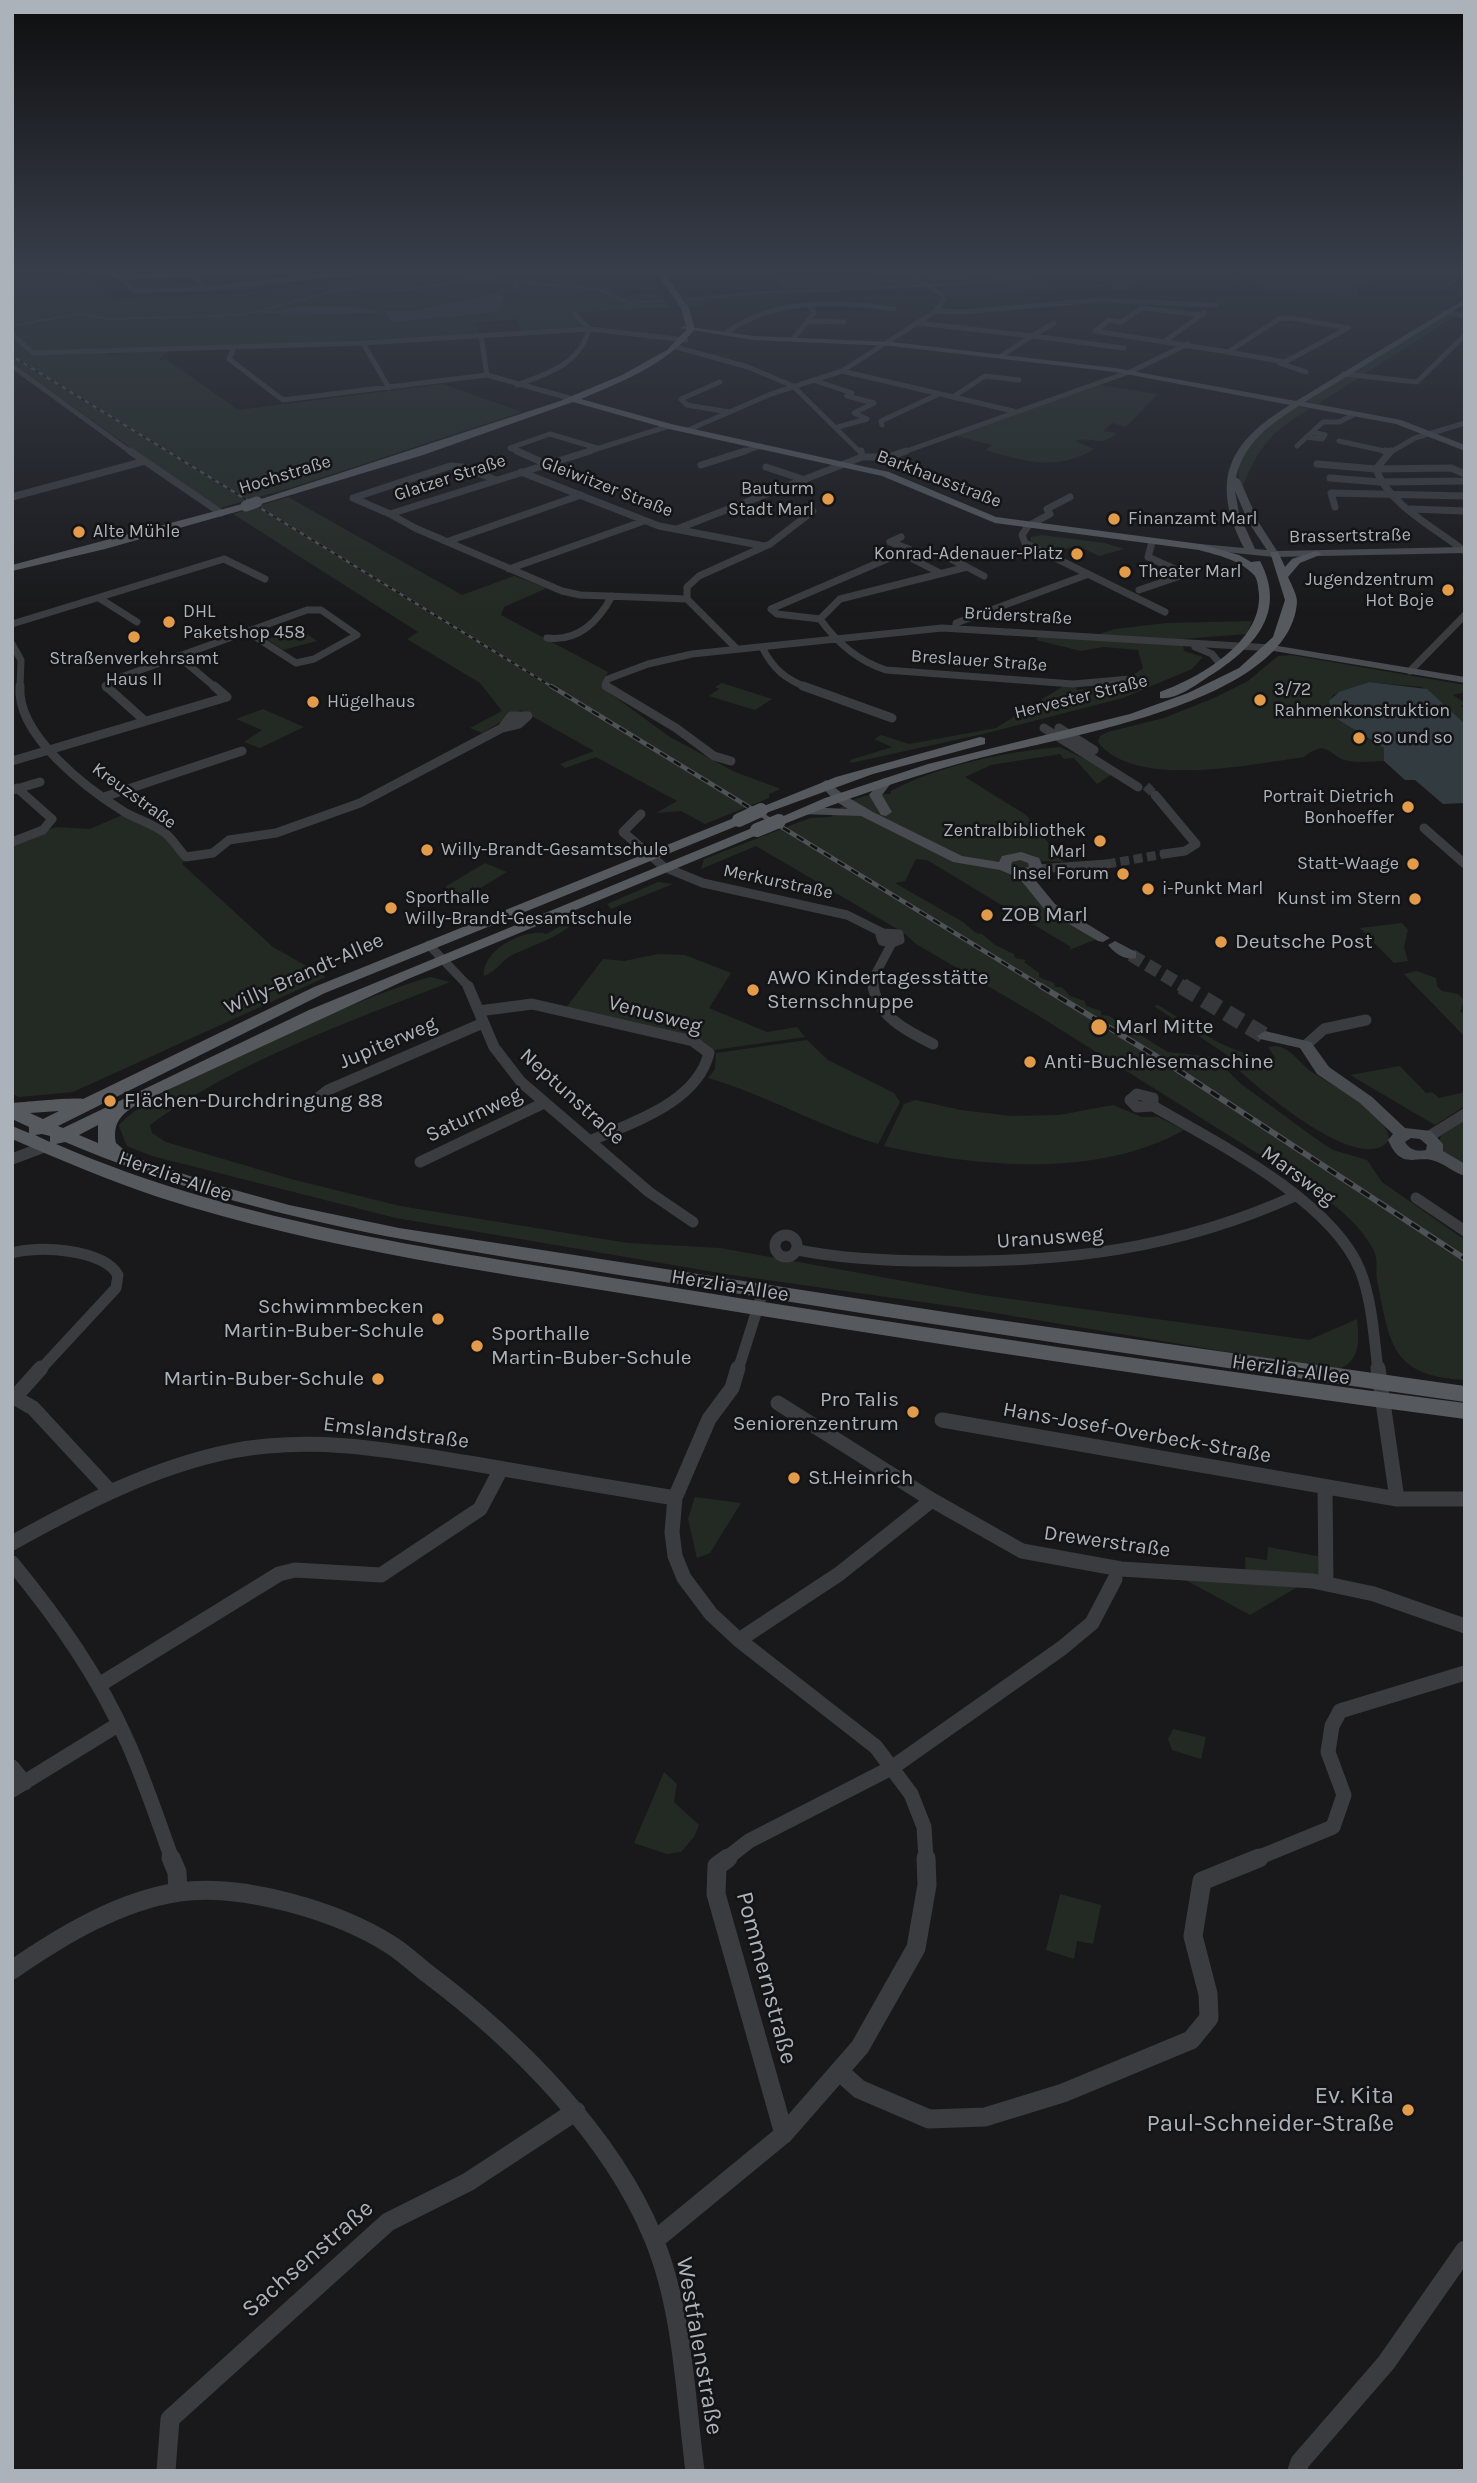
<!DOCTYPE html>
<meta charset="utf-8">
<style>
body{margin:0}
#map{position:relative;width:1477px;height:2483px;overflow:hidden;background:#19191b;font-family:Karla,sans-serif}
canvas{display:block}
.frame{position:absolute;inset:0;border:14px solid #acb2b9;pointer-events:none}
</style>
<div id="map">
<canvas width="1477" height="2483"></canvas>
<div class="frame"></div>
</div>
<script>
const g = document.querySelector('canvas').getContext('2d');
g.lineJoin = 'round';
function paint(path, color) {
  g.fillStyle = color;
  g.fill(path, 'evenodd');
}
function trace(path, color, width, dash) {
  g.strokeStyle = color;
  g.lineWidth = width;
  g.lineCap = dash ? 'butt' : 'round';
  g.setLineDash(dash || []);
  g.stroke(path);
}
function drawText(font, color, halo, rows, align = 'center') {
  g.font = font + ' Karla,sans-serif';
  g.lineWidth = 5;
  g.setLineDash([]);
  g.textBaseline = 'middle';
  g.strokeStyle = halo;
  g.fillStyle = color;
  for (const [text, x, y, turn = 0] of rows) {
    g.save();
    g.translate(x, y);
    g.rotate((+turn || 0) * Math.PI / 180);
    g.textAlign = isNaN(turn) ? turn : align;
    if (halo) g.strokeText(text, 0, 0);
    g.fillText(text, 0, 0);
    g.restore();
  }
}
paint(new Path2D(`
 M53,268h26l33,32 131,-7 203,-25 8,3 114,-3 9,18 31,2 14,9 37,-5 11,15 -94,6 7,15 -60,5 -6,-14 -41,4 5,12 -378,16 6,4 27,-4h34l-13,10 9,-2 72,51 205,-26 79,28 -235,77 -67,19 -43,-27 -165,-118v-86l55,-2z
 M937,268h297l2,2 -5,1 11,12 10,2 -16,-1 -11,-7 -81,2 -14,12h-17l-5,-10 -59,-1 6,8 -2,4 -105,7 -8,-11 -27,-17z
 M1240,268h147l-23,20 -5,-1 -2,10 -93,-4z
 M901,271l25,16 -219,13 4,4 -23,2 -5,-9 98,-7 -5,-14z
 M1445,314l12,1 -139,89 -11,-3z
 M1100,385l58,9 -32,33 -14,-4 -8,8 13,2c-20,16 -21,2 -42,8l19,8c-35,22 -70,13 -108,1l5,-5 -38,-10z
 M1296,406l14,3c-38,22 -52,38 -68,79 -16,-38 28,-62 54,-82z
 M288,497l174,98 52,-19 33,12 -43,19 -3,8 107,57 -7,12 3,5 66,48 65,35 46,17 -12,5v4l-64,26 -24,-13 -25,2 21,-12 -81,-44 -31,11 -5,-4 34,-13 -73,-41 -39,23 -12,-5 32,-17 -22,-28 -73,-44 11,-7 -185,-118z
 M1041,535l64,8 19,6 -25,7 -21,-10 -28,6 -19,-10v-5z
 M1252,621l-5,13 -65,5 2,12 19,6 -11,12 -69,29 -140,36 -132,29 -1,-3 42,-13 -18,-8 7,-4 28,9 87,-16 69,-43h11l1,5 41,-4 25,-18 -5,-18 -35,-3 -22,4 -45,-11 3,-5 48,3 28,-9 51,-6z
 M300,629l17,12 -34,9 -16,-11z
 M1291,655l174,30v7l-12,3 12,8 -4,3 4,3v15l-43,-37 -54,-5 -35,13 -4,11 30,28 25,14v13c-11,0 -24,2 -35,0 -20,-3 -20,-24 -45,-4 -52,7 -170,33 -206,-15l2,-6 8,-4 56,-14 50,-20 34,-17 30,-25z
 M722,683l50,16 -17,11 -46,-14 10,-7 -4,-2z
 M263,709l41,18 -44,21 -16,-6 18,-12 -26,-11z
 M1060,747l54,26 -17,11 -23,-26 -10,1 -4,-5 -69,11 -26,12 61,38 38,47 -22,-1 -20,18 75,60 -28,11 2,-3 -144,-87 -11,-1 -11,22 -10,2 68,39 13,11 6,1 13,11 19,9 1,4 11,2 -2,2 15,11v4l15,6 1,4h7l8,9 15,5 1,5 15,5v4l8,1 59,36 46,5 27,27 78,57 14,9 34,10 15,22 83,58v140c-75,-4 -75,-37 -88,-100 -2,-12 2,-19 -4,-31 -19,-35 -57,-57 -89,-79l-245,-154 -123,-72 -12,-11 -148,-87 -55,23 3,-10 106,-41 21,-1c15,-19 37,-24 60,-23v-3c46,-25 117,-40 169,-44z
 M127,813l38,20 21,24 -4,7 91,83 53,30 -253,115 -54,5 -7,-3v-252l44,-15 34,2z
 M485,863l22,9 -40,24 -22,-9z
 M658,882l15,2 -62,25 -4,-5z
 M570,920l3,4c-19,15 -37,20 -59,30 -12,5 -17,18 -30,22 -3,-26 42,-49 63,-42z
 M1402,923l6,7 -4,17 4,14 -14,2 -34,-35z
 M658,954l27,1 46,18 -22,35 58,24 30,-5 8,10 -91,13 -10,-8 -139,-33 38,-50 21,2z
 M1417,971l19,7 1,8 5,5 16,3 6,6 -4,12 5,1v24l-61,-63z
 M430,977l20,5c-101,40 -211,78 -300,143l2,8 14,9 125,37 109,27 228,37 92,5 262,47 327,45 48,-21c2,23 4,44 -22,51l-364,-61 -239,-34 -336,-57 -244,-62 -25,-10 -8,-20c27,-38 258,-135 311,-149z
 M1158,1005c37,23 73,52 118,54l-8,-12c6,-1 9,-2 15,1 12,5 19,18 30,25 18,11 78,43 76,67 -29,39 -139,-58 -162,-81v-4l-73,-49z
 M807,1040l21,20 66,33 6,9 -22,42c-59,-18 -112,-49 -170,-66l7,-9 1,-16z
 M1400,1066l26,27 6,-1 7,6 26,-6v14l-30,19 -85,-50z
 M916,1100l45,10 50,6 48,-1 54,-10 29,12h16l26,13c-87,49 -207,37 -300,16l20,-42z
 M1465,1120v45l-21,-13 -5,-11 2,-5z
 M695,1497l46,6 -31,50 -13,5 -9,-39z
 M1268,1547l54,10v26l-16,-1 -56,33 -79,-43 75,5 -1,-20 22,3z
 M1173,1729l33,8 -5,22 -29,-9 -4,-11z
 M664,1772l13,12 -3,18 25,23 -5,12 -13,15 -14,2 -33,-11z
 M1060,1894l41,11 -8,39 -16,-3 -3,18 -28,-9z`), '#232a23');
paint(new Path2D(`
 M949,268l71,3 -22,5 -68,4 -9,-8z
 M497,293l7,4 -4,12 -9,4 -99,9 -8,-11h31z
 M294,307h65l22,6 -96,3 -13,-4z
 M1369,682l58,7 38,35v79l-22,1 -28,-24h-10l-21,-19v-13l-50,-31 -5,-16 10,-9z`), '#323b40');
trace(new Path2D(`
 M1217,270l10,-2
 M1443,289l22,-17
 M497,293l18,-5 2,-5
 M686,300l66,-7 210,-9 87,-10 75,2 13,-4 46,1
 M260,312h12
 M12,326l65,-12 32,5 134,-4 99,-26 62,1 73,-11 122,10 30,14 35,-2`), '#323b40', 2);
trace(new Path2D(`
 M1146,786l9,9
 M1107,864l57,-10`), '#36383b', 9, [9, 4.5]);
trace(new Path2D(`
 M1131,955l53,32`), '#36383b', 13, [13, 6]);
trace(new Path2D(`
 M1182,986l83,50`), '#36383b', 17, [17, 9]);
trace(new Path2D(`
 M327,268l4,7 85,-5
 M111,271l24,20 79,-3 117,-13
 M619,271l3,-3
 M120,278l72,-4 12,14
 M936,311l27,1 136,-12 116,5
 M1444,312l21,4
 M1202,315l-60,-7 -21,14 -12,-2 -14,11 133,21
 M1291,318l57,10 -63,34 -57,-10 51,-33z
 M807,321l37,1
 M917,323l115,13 22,-13
 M727,332c48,-34 111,-31 167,-23
 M12,334l21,19 330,-10 226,-14 97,11
 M481,336l6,39 89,25
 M793,339l21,-26 -4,-7
 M1165,341l39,-28
 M363,343l26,45
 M676,347l72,20 45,19 68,67
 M234,348l-5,11 54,41 204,-25
 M1001,356l31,-20 92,12
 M1279,363l27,9
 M12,366l120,87
 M842,371l171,40
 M1343,374l74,8 48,-47
 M813,380l39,13 -5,3 27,7 -20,10 13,6 -29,8
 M720,382l-39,17 6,6 42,7
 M517,385c32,-12 63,-21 72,-56l-15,-16
 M953,397l32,-21 34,4
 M882,425l-1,-4 58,-27
 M688,430l83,-36 71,-23 94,-60 8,-12 -3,-5 -40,-26
 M1306,437l16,2 3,-4 -13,-3
 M1339,441l50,11
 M1297,446l26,-24h16l16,-8
 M521,453l-11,-5 40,-14 47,14
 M584,453l85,-27
 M739,453l22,-7
 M901,453l231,-82 56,-27
 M1389,453l26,-15 50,-15`), '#3a3c3f', 5);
trace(new Path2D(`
 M130,451l91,62
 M517,451l29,13
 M590,451l-200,63 25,14 147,63 18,4 107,4
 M861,451l1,6
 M1385,451l4,1
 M1391,451l-15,18c12,35 59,59 87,81
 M862,457h27l17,-6
 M1317,464l59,5 75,-1 14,6
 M701,465l44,-14
 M766,467l39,13
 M521,472l138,54 105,20
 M1330,478l50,4 85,-1
 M12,497l133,-36
 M1070,497l-23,12 3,5 -22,12 -6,9 3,8 140,69
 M1335,507l-4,-14 134,3
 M1411,509l54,2
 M390,514l-37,-16 97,-32 13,1 33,13
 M677,529l185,-72
 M901,537l-11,5 19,7 -4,2
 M449,541l132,-46
 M951,559l16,8 -127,32 -20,20c17,24 38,42 66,51l187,14 58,-5
 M967,567l17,9
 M509,569l135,-48
 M1139,590l47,-16 -38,-17 4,-15
 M99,598l38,24
 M820,619l-43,-5 -6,-5 130,-56 39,20
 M12,624l212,-65 41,20
 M956,628v-5l130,-48
 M547,638c31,4 51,-16 65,-42
 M12,644l9,16 -1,28
 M762,647c11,22 23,32 46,41
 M1195,647l17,7 8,10
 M736,648l-49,-49v-12l12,-11 71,-32 43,-33
 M178,656l38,32
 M1410,671l55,-56
 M106,688l4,-7 197,-71h14l36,25 -43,24 -18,4 -48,-31
 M608,688l-3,-4 3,-5 40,-15 44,-10 250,-26 330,20`), '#3a3c3f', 7);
trace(new Path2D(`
 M20,686c-4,49 67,103 106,127 13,7 27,11 39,20 8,6 13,16 21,24l27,-4 16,-13 47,-7 84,-30 142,-75
 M106,686l39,35
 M606,686l70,42 38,28 17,5
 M803,686l89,32
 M511,716h17l-9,8 -17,4z
 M1044,728l94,59
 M1059,728l35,22
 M12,761l215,-64 -13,-11
 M13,790l27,-8
 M1155,795l41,49 -11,7 -21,3
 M104,797l138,-46
 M641,814l-18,18 41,35 39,16 144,32 36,18
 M1424,828l41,36
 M12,842l31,-12 9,-11 -35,-31
 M1037,869l70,-5
 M883,933l16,1 1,6 -8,3 -10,-2 -2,-6z
 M429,945l40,42
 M874,987l2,-14 16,-30`), '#3a3c3f', 9);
trace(new Path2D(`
 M468,986l26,61 27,35 128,110 44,30
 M873,986c5,31 34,45 60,58
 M479,1011l53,-7 161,37 16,12c-12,50 -77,69 -119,88
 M1306,1045l18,-16 42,-9
 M1137,1094l16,4v8l-16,1 -7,-7z
 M311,1103l17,-13 155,-67
 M1153,1106c63,36 179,95 207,164 12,30 14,68 18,100
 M1428,1137l37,-23
 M12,1159l32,-12
 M420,1162l124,-59
 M1416,1198l49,33
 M775 1246a11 11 0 1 1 22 0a11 11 0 1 1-22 0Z
 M798,1250c45,9 92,11 138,11 128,2 241,-12 359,-65
 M12,1253c25,-8 91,-4 106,22l-2,13 -76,82
 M738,1370l25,-79`), '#3a3c3f', 11);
trace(new Path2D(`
 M738,1368l-6,20 -23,31 -34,79 -3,34 3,24 9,22 27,36 28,26 137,107 35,47 13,33 2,32
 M1378,1368l19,131
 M12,1396l21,12 76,82
 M15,1397l26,-29
 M778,1403l154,97 90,51 99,18 192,12 61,13 91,32
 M942,1420l455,79h68
 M1325,1488l1,96
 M12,1543c70,-39 141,-76 220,-92 82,-16 163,0 243,13 67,12 133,23 200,34
 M12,1563c46,56 87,114 116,180 17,38 30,78 44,116
 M739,1640l100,-66 93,-74
 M99,1685l180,-111 16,-4 86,5 99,-66 21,-40
 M12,1767l13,16
 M12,1790l107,-66
 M726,1859l23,-18 144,-74 169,-119 30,-25 23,-44
 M1255,1859l78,-32 11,-32 -16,-43 4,-26 8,-15 125,-38`), '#3a3c3f', 15);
trace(new Path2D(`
 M171,1858l6,14 1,20
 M728,1858l-11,8 -1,28 68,240
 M12,1970c49,-34 107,-69 167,-78 63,-9 159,19 212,53 13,8 25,20 37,29 88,66 183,161 225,263 30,72 32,157 42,234
 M840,2072l19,17 70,30 56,-2 78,-24 128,-53 18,-22 -1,-24 -15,-58 9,-55 57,-23
 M655,2240l129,-106 76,-87 56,-99 11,-63 -1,-27
 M166,2471l4,-52 218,-197 80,-40 108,-71
 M1297,2471l3,-9 86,-99 79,-113`), '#3a3c3f', 19);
paint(new Path2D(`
 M1465,299v5l-160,98 96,18 64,25v6l-69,-27 -97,-18c-29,18 -55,37 -63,71l4,3 19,43 18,28 188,-4v6l-191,4 -78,-8v-4l4,-1 44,4c-34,-67 -17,-105 46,-143l-175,-33 -223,-26 -139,-6 -73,-12 4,-2 69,10 139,6 223,26 181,33zM1235,491l14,32 18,27 -12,-1 -16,-35z
 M1272,645l193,32v6l-197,-33v-4z
 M886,778l6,4 -10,13 10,17 -6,4 -5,-1 -12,-20 13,-16z
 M826,780l18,15 29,17 89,44 37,6 3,-6 19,-4 18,6 5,11 -13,6 24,29 55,34 -7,4 -5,-1 -53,-31 -26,-32 -19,-8 -47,-8 -92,-46 -60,-2 -1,-3 6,-4 42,2c-12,-7 -20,-14 -28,-25zM1020,860l8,3 1,4 -9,2 -9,-4 1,-3z
 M1115,941l21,11v6c-10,3 -22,-5 -28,-13z
 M1265,1031l46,11 18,25 43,30 33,31 26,3 12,13v7l22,13v12c-11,-3 -20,-12 -30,-15 -19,-7 -33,11 -47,-21l5,-6 -33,-31 -43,-29 -17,-26 -40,-9 -3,-3zM1411,1138l9,1 7,6 -1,5c-9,2 -16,0 -21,-8z`), '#484b4f');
paint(new Path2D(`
 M653,268h8l28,40 6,21c-29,36 -72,52 -114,70l90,25 218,48 107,45 204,27 39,11 12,7 9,-1c29,55 -10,90 -55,118 -12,8 -30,21 -45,19v-6c39,-14 102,-50 99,-98 -1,-6 -1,-16 -6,-20 -13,-14 -36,-19 -54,-24l-204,-27 -113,-47 -213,-47 -96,-27 -150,53 -162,49 -9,-2 308,-101 62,-26 45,-25 20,-21 -6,-21z
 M246,503l4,1v4l-145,41 -93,22v-6z
 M1270,552h8l7,15 7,-8 24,-8 6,3 -22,9 -12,14c3,7 9,17 9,25 -7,105 -252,137 -332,160 -62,17 -122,38 -181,62h-10l-2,-3 53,-23 103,-34 202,-50 58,-21 51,-25 34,-31 12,-37z
 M980,737l5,1v6l-112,30 -107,39h-10l-2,-3 82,-33z
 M739,816l7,4 -2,3 -419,170 -267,133 5,2 246,-118 448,-184 7,4 -2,3 -354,146 -260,120c-20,10 -37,19 -32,44l15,13 82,28 76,21 110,23 572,88 494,70v16c-263,-37 -526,-76 -788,-118 -212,-34 -412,-57 -612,-142l-9,2c188,82 394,107 595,140 271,44 542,84 814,119v16c-264,-35 -527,-74 -789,-117 -174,-29 -351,-51 -518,-105 -50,-17 -98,-37 -146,-58v-13l17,7v-6l-17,-8v-16c13,-1 64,-6 71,-4l231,-112zM59,1111l-16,8 -13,-6zM98,1125v18l-19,-8zM42,1134l8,2v6l-15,-7z`), '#56595e');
const railFar2 = new Path2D(`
 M12,356l542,332`);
const railFar1 = new Path2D(`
 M551,686l492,301`);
const rail = new Path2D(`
 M1041,986l126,77 298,196`);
trace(railFar2, '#4f5256', 2.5);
trace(railFar1, '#4f5256', 4.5);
trace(rail, '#4f5256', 6);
trace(railFar2, '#141416', 2, [4.5]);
trace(railFar1, '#141416', 2.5, [8]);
trace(rail, '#141416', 3.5, [10]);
trace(new Path2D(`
 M246,506l11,-4`), '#56595e', 11);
trace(new Path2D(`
 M739,820l22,-10
 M757,830l22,-9`), '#56595e', 14);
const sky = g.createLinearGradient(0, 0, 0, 616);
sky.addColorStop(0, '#0e0e0f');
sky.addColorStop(0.44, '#383e4a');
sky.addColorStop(1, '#383e4a00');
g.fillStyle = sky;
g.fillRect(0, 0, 1477, 616);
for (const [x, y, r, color] of [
 [828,499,7,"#e29b4a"],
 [1114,519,7,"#e29b4a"],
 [79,532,7,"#e29b4a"],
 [1077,554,7,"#e29b4a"],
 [1125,572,7,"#e29b4a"],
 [1448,590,7,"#e29b4a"],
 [169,622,7,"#e29b4a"],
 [134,637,7,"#e29b4a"],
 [1260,700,7,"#e29b4a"],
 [313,702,7,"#e29b4a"],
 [1359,738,7,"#e29b4a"],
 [1408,807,7,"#e29b4a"],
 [1100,841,7,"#e29b4a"],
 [427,850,7,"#e29b4a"],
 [1413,864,7,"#e29b4a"],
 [1123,874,7,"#e29b4a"],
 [1148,889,7,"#e29b4a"],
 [1415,899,7,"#e29b4a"],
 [391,908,7,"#e29b4a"],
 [987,915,7,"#e29b4a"],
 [1221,942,7,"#e29b4a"],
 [753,990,7,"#e29b4a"],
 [1099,1027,9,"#e29b4a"],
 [1030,1062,7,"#e29b4a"],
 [110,1101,7,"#e29b4a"],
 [438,1319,7,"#e29b4a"],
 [477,1346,7,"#e29b4a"],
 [378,1379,7,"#e29b4a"],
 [913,1412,7,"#e29b4a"],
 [794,1478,7,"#e29b4a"],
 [1408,2110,7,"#e29b4a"]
]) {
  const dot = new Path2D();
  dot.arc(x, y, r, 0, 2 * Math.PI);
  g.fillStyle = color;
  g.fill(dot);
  trace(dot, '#141416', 2.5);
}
drawText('18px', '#acb2b9', '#141416', [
 ["Hochstraße",285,475,-17],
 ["Glatzer Straße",450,478,-18],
 ["Barkhausstraße",939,479,21],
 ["Gleiwitzer Straße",607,487,21],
 ["Brassertstraße",1350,536,-1],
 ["Brüderstraße",1018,616,3],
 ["Breslauer Straße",979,661,4],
 ["Hervester Straße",1081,697,-14],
 ["Kreuzstraße",134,796,36],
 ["Merkurstraße",778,882,12]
]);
drawText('18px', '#acb2b9', '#141416', [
 ["Bauturm",814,489,"right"],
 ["Stadt Marl",814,510,"right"],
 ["Finanzamt Marl",1128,519],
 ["Alte Mühle",93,532],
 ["Konrad-Adenauer-Platz",1063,554,"right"],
 ["Theater Marl",1139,572],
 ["Jugendzentrum",1434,580,"right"],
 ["Hot Boje",1434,601,"right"],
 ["DHL",183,612],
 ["Paketshop 458",183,633],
 ["Straßenverkehrsamt",134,659,"center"],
 ["Haus II",134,680,"center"],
 ["3/72",1274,690],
 ["Rahmenkonstruktion",1274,711],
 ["Hügelhaus",327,702],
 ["so und so",1373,738],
 ["Portrait Dietrich",1394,797,"right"],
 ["Bonhoeffer",1394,818,"right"],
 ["Zentralbibliothek",1086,831,"right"],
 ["Marl",1086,852,"right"],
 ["Willy-Brandt-Gesamtschule",441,850],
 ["Statt-Waage",1399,864,"right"],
 ["Insel Forum",1109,874,"right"],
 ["i-Punkt Marl",1162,889],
 ["Sporthalle",405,898],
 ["Willy-Brandt-Gesamtschule",405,919],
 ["Kunst im Stern",1401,899,"right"]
], 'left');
drawText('21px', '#acb2b9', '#141416', [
 ["ZOB Marl",1001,915],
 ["Deutsche Post",1235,942],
 ["AWO Kindertagesstätte",767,978],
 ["Sternschnuppe",767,1002],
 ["Marl Mitte",1115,1027],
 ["Anti-Buchlesemaschine",1044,1062],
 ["Flächen-Durchdringung 88",124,1101],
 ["Schwimmbecken",424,1307,"right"],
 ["Martin-Buber-Schule",424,1331,"right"],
 ["Sporthalle",491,1334],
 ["Martin-Buber-Schule",491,1358],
 ["Martin-Buber-Schule",364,1379,"right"],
 ["Pro Talis",899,1400,"right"],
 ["Seniorenzentrum",899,1424,"right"],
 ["St.Heinrich",808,1478]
], 'left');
drawText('21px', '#acb2b9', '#141416', [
 ["Willy-Brandt-Allee",304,974,-24],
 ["Venusweg",655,1015,15],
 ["Jupiterweg",388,1043,-23],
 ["Neptunstraße",572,1097,42],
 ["Saturnweg",474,1115,-25],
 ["Marsweg",1298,1176,36],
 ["Herzlia-Allee",175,1177,19],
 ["Uranusweg",1050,1238,-4],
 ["Herzlia-Allee",730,1286,9],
 ["Herzlia-Allee",1291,1370,8],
 ["Emslandstraße",396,1433,7],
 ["Hans-Josef-Overbeck-Straße",1137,1433,10],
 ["Drewerstraße",1107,1542,8]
]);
drawText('24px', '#acb2b9', '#141416', [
 ["Pommernstraße",766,1978,75],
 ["Sachsenstraße",308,2259,-41],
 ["Westfalenstraße",699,2346,80]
]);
drawText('24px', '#acb2b9', '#141416', [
 ["Ev. Kita",1394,2096],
 ["Paul-Schneider-Straße",1394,2124]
], 'right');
</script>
